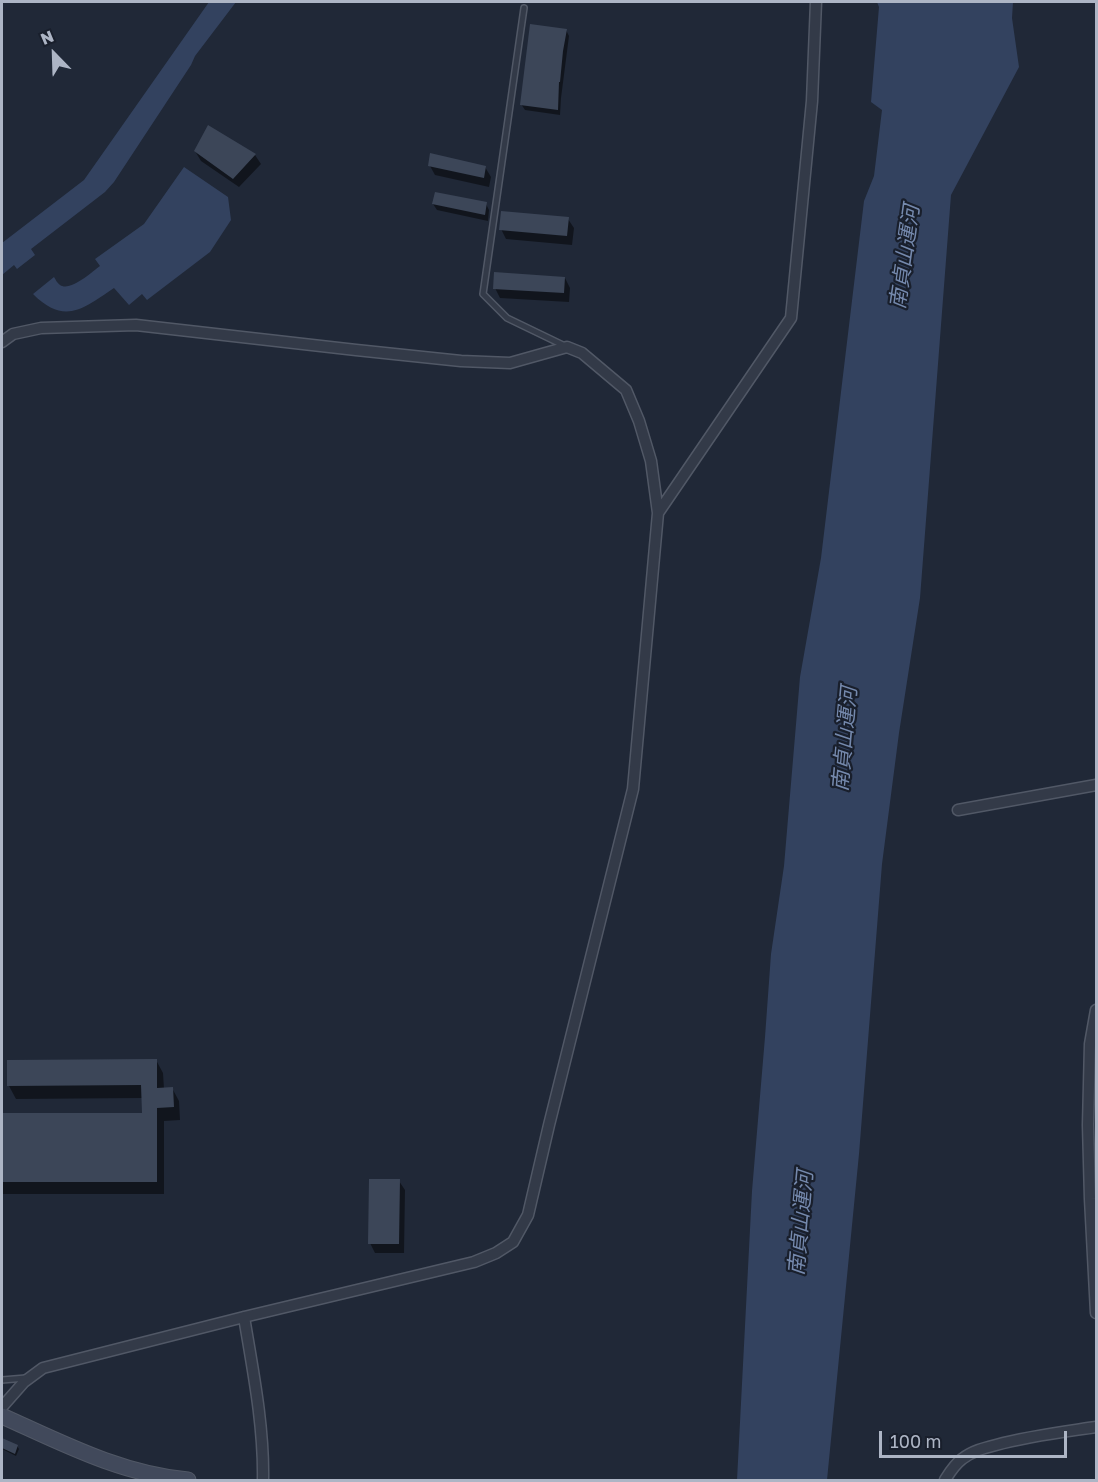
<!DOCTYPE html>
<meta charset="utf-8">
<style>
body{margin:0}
#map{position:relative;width:1098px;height:1482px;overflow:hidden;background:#202837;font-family:"Golos Text",sans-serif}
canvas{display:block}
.frame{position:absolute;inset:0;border:3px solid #adb5c5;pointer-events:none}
.north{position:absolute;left:24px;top:24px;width:60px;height:60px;-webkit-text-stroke:4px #191f2c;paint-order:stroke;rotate:337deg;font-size:16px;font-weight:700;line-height:24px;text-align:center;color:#adb5c5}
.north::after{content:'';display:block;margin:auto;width:21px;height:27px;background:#adb5c5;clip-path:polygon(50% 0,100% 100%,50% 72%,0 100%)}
.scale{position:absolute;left:879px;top:1431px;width:188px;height:27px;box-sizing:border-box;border:3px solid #adb5c5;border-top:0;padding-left:8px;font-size:18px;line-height:21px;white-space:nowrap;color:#adb5c5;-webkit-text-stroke:4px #191f2c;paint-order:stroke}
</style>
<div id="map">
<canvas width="1098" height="1482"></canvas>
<div class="frame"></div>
<div class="north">N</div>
<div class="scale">100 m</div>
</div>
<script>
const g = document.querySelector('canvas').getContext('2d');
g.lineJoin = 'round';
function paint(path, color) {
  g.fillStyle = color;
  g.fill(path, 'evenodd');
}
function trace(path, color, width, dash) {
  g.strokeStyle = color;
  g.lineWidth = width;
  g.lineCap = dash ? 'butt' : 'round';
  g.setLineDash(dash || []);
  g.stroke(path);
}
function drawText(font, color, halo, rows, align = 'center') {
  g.font = font + ' "Golos Text","Noto Sans JP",sans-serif';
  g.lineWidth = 4.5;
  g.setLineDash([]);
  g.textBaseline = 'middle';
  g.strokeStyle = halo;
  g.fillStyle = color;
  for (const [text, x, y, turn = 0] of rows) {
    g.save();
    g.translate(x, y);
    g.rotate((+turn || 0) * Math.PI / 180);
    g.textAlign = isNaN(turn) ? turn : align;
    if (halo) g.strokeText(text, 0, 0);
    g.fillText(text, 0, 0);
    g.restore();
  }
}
paint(new Path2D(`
 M209,2h27l-41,54 -4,9 -77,117 -9,10 -74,57 4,6 -18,14 -3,-4 -12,10v-32l82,-63z
 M877,2h136l-1,16 7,49 -68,128 -31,403 -21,135 -17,131 -23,290 -32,326h-90l15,-289 13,-154 6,-83 13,-88 16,-189 21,-119 43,-357 10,-25 8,-66 -11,-8 8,-95z
 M184,167l44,30 3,23 -21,32 -63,48 -5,-6 -13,11 -15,-17c-30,20 -49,38 -81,6l21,-17c2,3 3,6 6,8 10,7 32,-13 40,-19l-5,-7 49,-35z`), '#33425f');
paint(new Path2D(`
 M566,30l3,6 -8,62 -1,17 -35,-5 -4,-6z
 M195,151l60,4 6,9 -22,23 -38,-26z
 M430,166l55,1 6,10 -2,10 -54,-12z
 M433,204h53l3,6 -1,11 -51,-11z
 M568,219l6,9 -2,17 -66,-6 -5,-10z
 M565,278l5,10 -1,14 -69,-4 -5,-10z
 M156,1060l7,13 1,16 8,-1 7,13 1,19 -16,1v73h-162v-80l142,1 -1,-17 -127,1 -7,-13z
 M399,1181l6,9 -1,63h-29l-5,-10z
 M2,1439l15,7 2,3 -3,7 -14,-7z`), '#0007');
paint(new Path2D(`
 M530,24l37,5 -4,22 -3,31h-1l-1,28 -38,-5z
 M208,125l48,29 -23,25 -39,-28z
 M430,153l56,13 -2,12 -56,-12z
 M435,192l52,10 -2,13 -53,-11z
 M501,211l68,6 -2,19 -68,-6z
 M494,272l71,5 -1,16 -71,-4z
 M157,1059v29l16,-1 1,20 -17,1v74h-155v-69h140l-1,-28 -134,1v-26z
 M369,1179h31l-1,65h-31z
 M2,1438l16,7 -3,9 -13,-6z`), '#3c4658');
const lane = new Path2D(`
 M524,8l-41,286 24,24 58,28
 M2,1380l24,-2`);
const street = new Path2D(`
 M2,342l11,-8 28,-6 95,-3 220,25 105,11 49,2 57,-16 15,6 44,37 13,31 12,40 7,52 -25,276 -84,336 -21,90 -15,27 -17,11 -22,9 -230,55 -201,51 -19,14 -22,25
 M658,513l133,-195 21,-217 4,-99
 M958,810l138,-25
 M1096,1010l-6,34 -2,81 2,74 6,114
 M244,1317c9,54 20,109 19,163
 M945,1480c5,-8 9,-15 17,-21 10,-8 22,-11 34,-14 33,-9 67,-13 100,-18`);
const secondary = new Path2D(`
 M2,1416c60,27 119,58 186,64`);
trace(lane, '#515866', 8);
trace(street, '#515866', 13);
trace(secondary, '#515866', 17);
trace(lane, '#333a48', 5);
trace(street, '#333a48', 10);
trace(secondary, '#41495b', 15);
drawText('italic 21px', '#7589ad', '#191f2c', [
 ["南貞山運河",905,257,-82],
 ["南貞山運河",845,739,-85],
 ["南貞山運河",801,1223,-85]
]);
</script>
